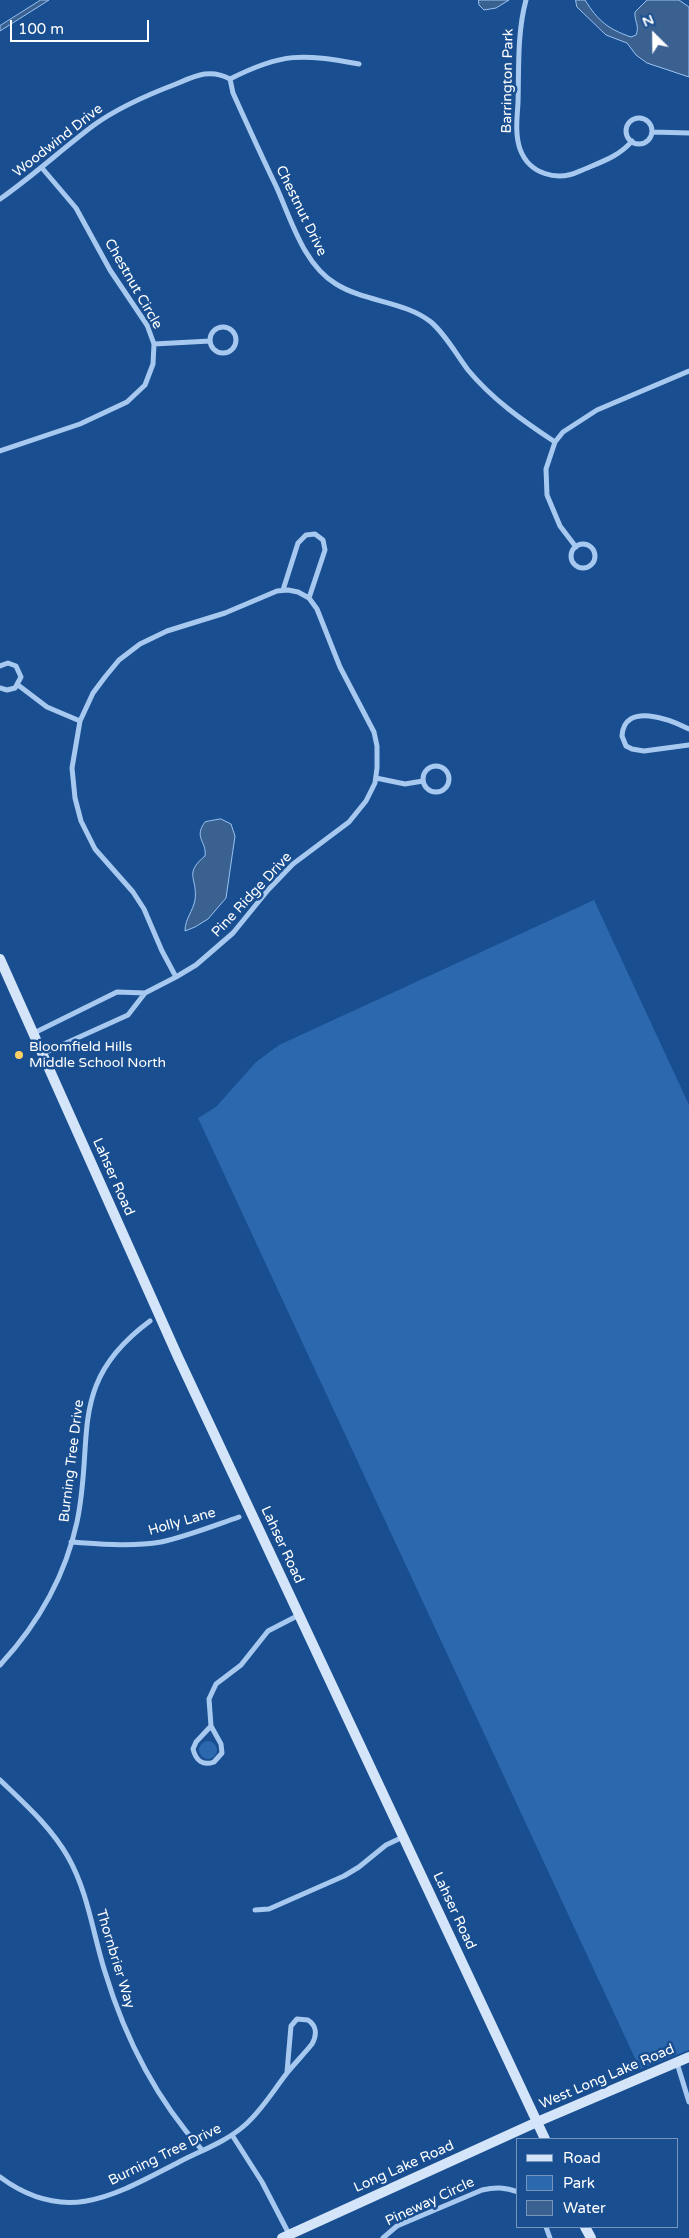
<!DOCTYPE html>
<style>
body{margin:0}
#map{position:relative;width:689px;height:2238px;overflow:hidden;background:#194e90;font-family:"Varela Round",sans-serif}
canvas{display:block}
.legend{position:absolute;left:516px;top:2138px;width:162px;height:90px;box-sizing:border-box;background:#194e90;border:1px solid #7595bc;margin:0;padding:6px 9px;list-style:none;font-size:15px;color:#fff}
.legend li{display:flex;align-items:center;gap:10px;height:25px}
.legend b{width:25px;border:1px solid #7595bc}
.north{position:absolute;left:629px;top:10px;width:50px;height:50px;-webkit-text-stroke:4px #194e90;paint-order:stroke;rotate:337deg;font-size:14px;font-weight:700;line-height:20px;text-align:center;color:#fff}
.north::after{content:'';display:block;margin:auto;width:18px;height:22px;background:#fff;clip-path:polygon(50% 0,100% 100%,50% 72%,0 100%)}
.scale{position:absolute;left:10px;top:20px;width:139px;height:22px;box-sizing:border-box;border:2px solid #fff;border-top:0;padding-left:6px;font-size:15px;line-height:18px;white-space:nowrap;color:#fff;-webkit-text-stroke:4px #194e90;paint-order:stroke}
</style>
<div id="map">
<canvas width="689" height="2238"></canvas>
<ul class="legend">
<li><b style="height:6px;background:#d4e5fa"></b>Road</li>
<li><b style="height:14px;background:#2c68ae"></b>Park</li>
<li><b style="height:14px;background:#3b6191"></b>Water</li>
</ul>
<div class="north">N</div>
<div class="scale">100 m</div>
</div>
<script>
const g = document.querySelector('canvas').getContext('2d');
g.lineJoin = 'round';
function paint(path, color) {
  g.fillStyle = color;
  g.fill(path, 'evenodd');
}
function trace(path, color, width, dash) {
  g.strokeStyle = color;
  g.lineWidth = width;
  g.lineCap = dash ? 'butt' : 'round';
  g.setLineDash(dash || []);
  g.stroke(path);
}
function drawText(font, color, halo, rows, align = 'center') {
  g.font = font + ' "Varela Round",sans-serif';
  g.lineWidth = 5;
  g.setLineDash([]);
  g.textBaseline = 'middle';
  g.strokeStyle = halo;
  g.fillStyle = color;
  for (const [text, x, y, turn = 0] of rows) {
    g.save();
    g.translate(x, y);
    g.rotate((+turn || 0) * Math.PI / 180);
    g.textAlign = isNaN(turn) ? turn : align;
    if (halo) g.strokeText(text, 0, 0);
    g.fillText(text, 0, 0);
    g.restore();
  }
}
paint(new Path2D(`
 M594,900l95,205v945l-49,19 -442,-951 18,-11 40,-45 23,-17z
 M199 1750a9 9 0 1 1 18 0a9 9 0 1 1-18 0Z`), '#2c68ae');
const water = new Path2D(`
 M41,0h8l-49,31v-5z
 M479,0h30l-13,8 -12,2 -5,-5z
 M576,0h9c13,21 23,29 46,37l5,-2c4,-9 -2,-14 -1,-23l12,-12h32l10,7v70l-42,-14 -11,-8 -9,-12 -21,-8 -29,-28z
 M221,819l10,5 4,12 -9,62 -18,21 -13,8 -10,4c0,-12 8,-20 10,-31 3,-22 -12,-26 10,-44 2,-15 -12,-18 0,-34z`);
paint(water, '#3b6191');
trace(water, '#9ac3f1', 1);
trace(new Path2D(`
 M526,0c-9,33 -7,69 -8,103 -1,15 -3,32 2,46 9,25 37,33 60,22 18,-8 39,-14 52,-30
 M230,79l3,14c14,31 28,62 43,93 15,33 27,78 60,98 29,18 68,17 95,38 15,13 25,32 37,48 24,29 55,51 87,72
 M230,79c53,-27 72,-25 129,-15
 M626 131a13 13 0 1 1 26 0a13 13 0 1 1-26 0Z
 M652,132l37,1
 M0,199c33,-23 62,-50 94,-74 25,-18 53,-30 82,-41 19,-8 34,-16 54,-5
 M210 340a13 13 0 1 1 26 0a13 13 0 1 1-26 0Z
 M154,344l56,-3
 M0,451l80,-27 47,-22 18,-17 8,-21 1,-20 -7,-19 -37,-55 -34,-62 -34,-40
 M571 556a12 12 0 1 1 24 0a12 12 0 1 1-24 0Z
 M576,547l-16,-21 -13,-31 -1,-26 9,-27 8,-10 34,-22 92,-39
 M283,590l15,-47 8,-8 9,-1 8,6 2,10 -16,48
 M0,666l8,-3 8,3 5,11 -6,11 -8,2 -7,-2
 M18,685l29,22 33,14
 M689,729c-18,-9 -65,-28 -67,7l4,10 6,3 12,2 45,-6
 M423 779a13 13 0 1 1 26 0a13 13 0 1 1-26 0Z
 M376,778l29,6 18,-3
 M34,1033l83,-41 28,1 31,-16 20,-12 37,-32 35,-43 25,-26 56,-42 17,-21 9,-18 2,-15v-22l-3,-14 -34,-65 -23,-58 -8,-11 -11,-6 -10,-2 -11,1 -52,22 -58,18 -27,13 -21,16 -14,17 -12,16 -13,28 -8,47 3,30 6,23 14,28 38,43 11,17 18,42 14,26
 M44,1053l84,-38 17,-22
 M71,1542c30,2 60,5 90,0 27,-6 52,-16 78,-25
 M0,1665c38,-41 65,-88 77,-143 18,-85 -11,-139 73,-201
 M211,1726l10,18 1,9 -8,9c-11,4 -18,-1 -21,-13l3,-7 15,-16 -2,-27 7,-15 25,-19 27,-34 31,-16
 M0,1780c25,24 51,47 68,77 20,35 25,77 37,115 20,66 51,127 97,178
 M255,1910l14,-1 75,-33 15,-9 27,-22 17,-8
 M677,2063l12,39
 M232,2135l30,47 28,54
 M0,2177c66,49 115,18 179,-15 21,-11 47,-20 66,-37 17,-15 28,-34 42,-52 8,-10 17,-19 25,-29 5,-9 5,-18 -4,-24l-11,-1 -6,7 -4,46
 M546,2227l4,11
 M383,2238l14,-12 85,-36c13,-3 23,-3 36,2`), '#a7c8ef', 5);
trace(new Path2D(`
 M0,959l178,398 367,782
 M585,2227l6,11
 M282,2238l255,-116 152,-65`), '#d4e5fa', 10);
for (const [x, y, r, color] of [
 [19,1055,5,"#ffd165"]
]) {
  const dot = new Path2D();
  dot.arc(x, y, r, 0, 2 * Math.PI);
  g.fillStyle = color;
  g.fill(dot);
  trace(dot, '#194e90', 2);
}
drawText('14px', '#fff', '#194e90', [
 ["Barrington Park",508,81,-89],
 ["Woodwind Drive",58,141,-38],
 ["Chestnut Drive",301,211,64],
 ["Chestnut Circle",133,284,60],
 ["Pine Ridge Drive",252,895,-47],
 ["Lahser Road",113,1177,66],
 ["Burning Tree Drive",72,1461,-83],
 ["Holly Lane",182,1522,-16],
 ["Lahser Road",282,1545,65],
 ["Lahser Road",454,1911,65],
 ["Thornbrier Way",115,1959,73],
 ["West Long Lake Road",607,2077,-23],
 ["Burning Tree Drive",165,2155,-26],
 ["Long Lake Road",404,2167,-24],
 ["Pineway Circle",430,2202,-25]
]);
drawText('14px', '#fff', '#194e90', [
 ["Bloomfield Hills",29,1047],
 ["Middle School North",29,1063]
], 'left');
</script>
